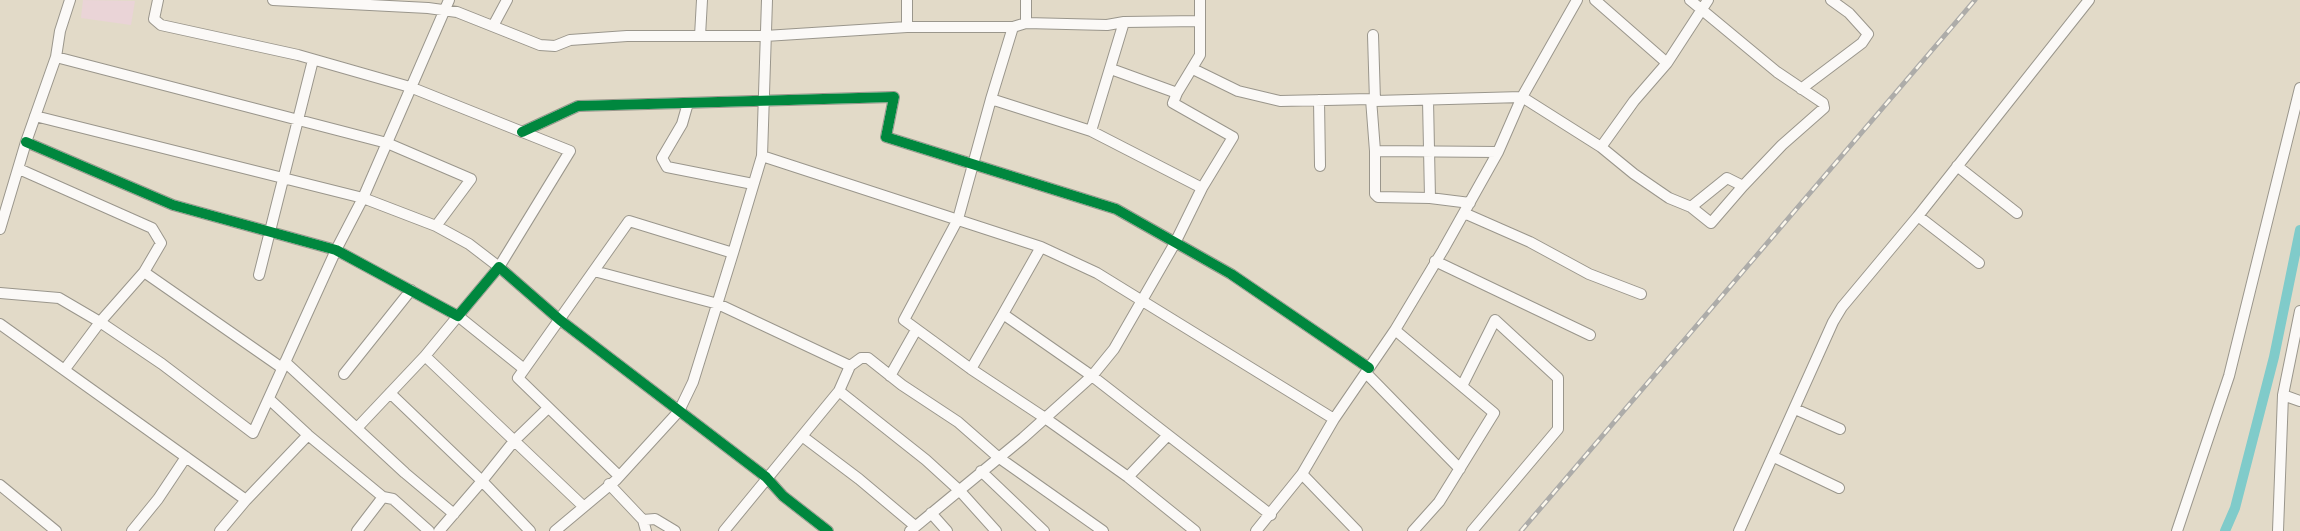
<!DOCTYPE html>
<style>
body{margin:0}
canvas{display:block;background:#e2dac8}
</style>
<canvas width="2300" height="531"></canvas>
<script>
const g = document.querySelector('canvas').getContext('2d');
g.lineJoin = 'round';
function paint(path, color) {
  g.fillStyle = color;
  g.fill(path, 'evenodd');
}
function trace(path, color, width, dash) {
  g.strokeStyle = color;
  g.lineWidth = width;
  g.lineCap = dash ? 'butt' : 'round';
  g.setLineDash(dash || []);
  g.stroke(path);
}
paint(new Path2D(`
 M83,0l52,1 -4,24 -50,-7z`), '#ead4d7');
trace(new Path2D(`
 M2225,531l10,-23 39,-151 26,-127`), '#80cbca', 10);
const street = new Path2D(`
 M158,0l-4,19 7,6 137,30 112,32 160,64 -71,116 -30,-23 -33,-18
 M273,0l155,8 29,4 83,33 15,1 15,-6 57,-4h138l142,-9h106l13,-4 81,2 17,-3 76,-1v-21
 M1595,0l72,63 -33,38 -33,46
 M1690,0l87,72 46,31 1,5 -42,37 -39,41
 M1026,23v-23
 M493,26l14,-26
 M907,27v-27
 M1373,35l2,66 147,-4 79,50 33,27 35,24 22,9 20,16 32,-37 -16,-8 -36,29
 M700,36l2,-36
 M1667,63l41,-63
 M1111,69l66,24
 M1193,69l45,22 42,10 91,-2 4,52 123,1
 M1801,89l61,-46 6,-9 -19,-21 -18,-13
 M991,99l22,-72
 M1319,100l1,66
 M1428,100l2,98
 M688,103l-6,21 -20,34 5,9 86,17
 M35,116l328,82 73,28 35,-47 -84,-36 -331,-86
 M1091,131l33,-109
 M522,132l56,-26 316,-9 -8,40 230,72 115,65 138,94
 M26,142l147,63 163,45 122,66 41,-49 61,53 206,157 17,19 45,35
 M1375,151v43l3,3 52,1 40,5
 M762,156l279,91 56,26 237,146
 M1957,166l60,47
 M19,169l133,59 9,15 -17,29 -44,50 -35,47
 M1464,213l66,29 59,32 52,20
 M1918,216l61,47
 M0,229l26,-87 30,-85 4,-26 10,-31
 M1435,261l155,74
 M594,271l124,33 132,62
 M144,272l138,96
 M259,275l54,-215
 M0,293l59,5 41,24 62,42 91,69 83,-183 27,-52 86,-198
 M1003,314l38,-67
 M0,324l246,176
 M1395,330l99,83 -55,89 -26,29
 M425,356l158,150
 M285,362l120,111 49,41
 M971,369l32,-55 89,62 179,139
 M1366,373l94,96
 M344,374l67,-84
 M890,376l26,-46
 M1462,386l33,-66 63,58v51l-86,102
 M839,391l11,-25 11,-8h7l34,27 56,37 40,35 105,74
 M390,393l92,88 32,-40 34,-33
 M2283,395l17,6
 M269,399l39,36 75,62 10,2 36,32
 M1795,409l45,20
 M357,428l68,-72 33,-40 66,53
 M802,436l37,-45 87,69 34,31 36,40
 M1774,457l65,31
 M981,471l63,60
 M1302,474l32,-55 61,-89 48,-80 55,-98 24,-55 55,-97
 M619,476l-101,-98 111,-157 104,32 29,-97 5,-156
 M1128,477l40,-42
 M609,484l34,36 3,11
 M0,485l56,46
 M931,513l16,18
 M643,520l12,-1 20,12
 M132,531l26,-32 28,-42
 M220,531l26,-31 62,-65
 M357,531l26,-34
 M439,531l43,-50 48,50
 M555,531l61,-51 63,-69 14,-29 40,-129
 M724,531l78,-95 57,43 56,47
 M910,531l113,-93 69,-62 22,-27 61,-106 27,-55 31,-51 -60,-34 4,-10 23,-38v-34
 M1195,531l-67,-54 -83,-59 -74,-49 -67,-49 54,-101 33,-120 100,32 111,57
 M1256,531l46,-57 55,57
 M1739,531l94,-209 9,-15 76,-91 171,-216
 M2177,531l52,-155 71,-288
 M2278,531l5,-136 17,-84`);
trace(street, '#9a968c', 12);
trace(street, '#fbf9f7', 10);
const rail = new Path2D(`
 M1521,531l454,-531`);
trace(rail, '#adaca9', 5);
trace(rail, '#fbf7ec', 2.5, [8]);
trace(new Path2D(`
 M522,132l56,-26 316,-9 -8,40 230,72 115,65 138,94
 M26,142l147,63 163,45 122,66 41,-49 61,53 206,157 17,19 45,35`), '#00873e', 10);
</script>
